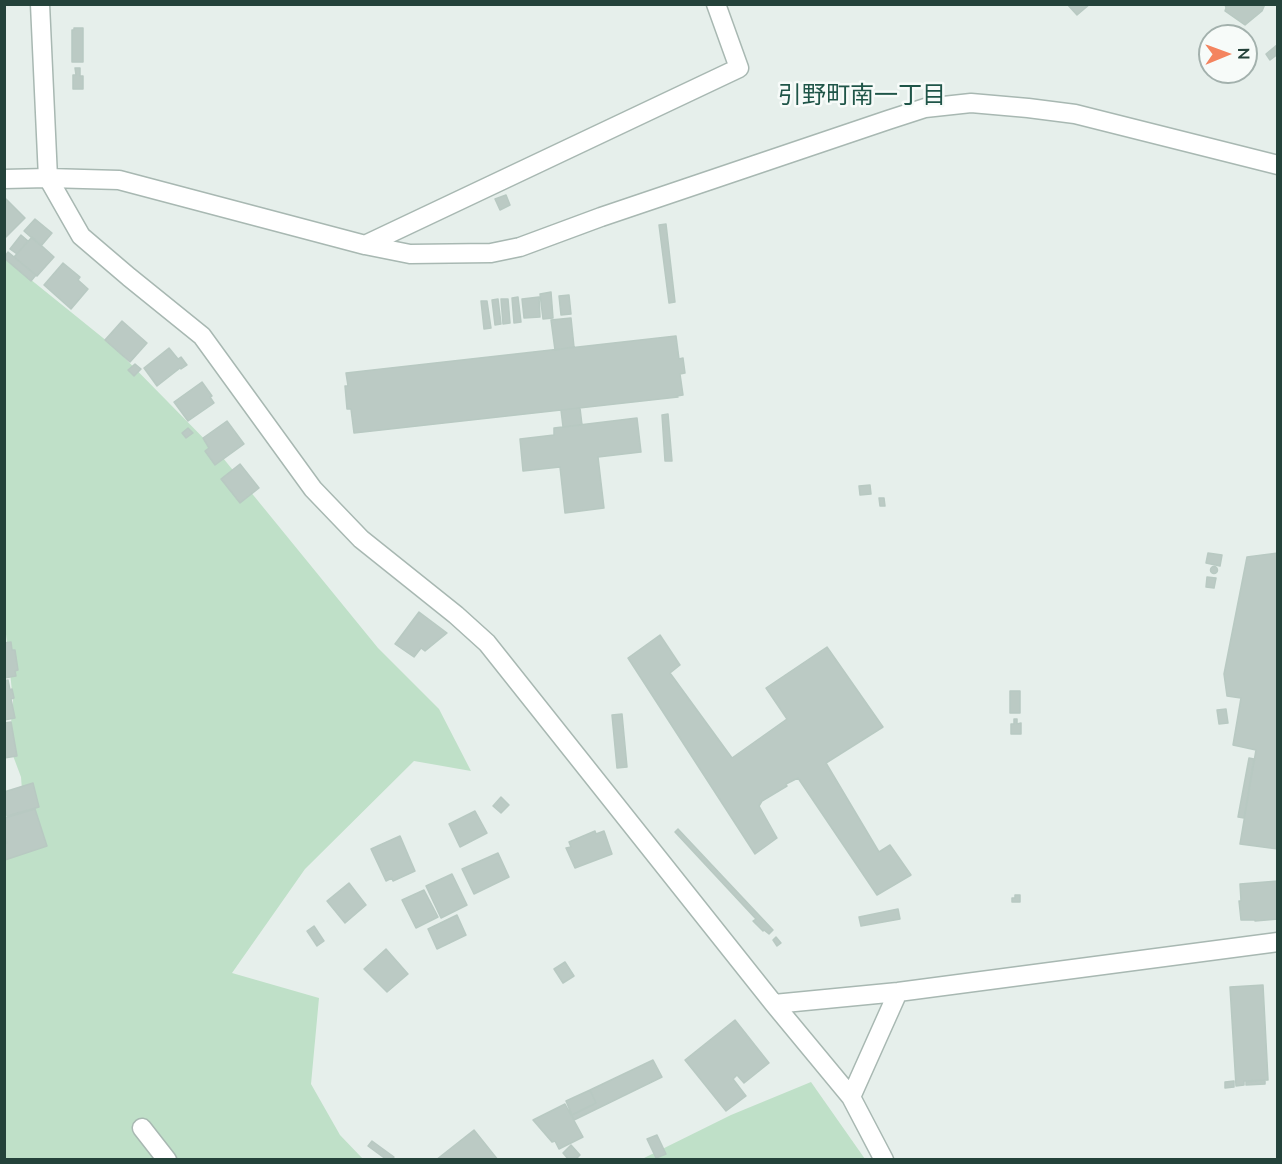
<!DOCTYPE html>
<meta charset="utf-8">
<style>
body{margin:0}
#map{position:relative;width:1282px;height:1164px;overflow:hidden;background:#e6efeb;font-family:Mulish,sans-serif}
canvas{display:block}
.frame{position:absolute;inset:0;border:6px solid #24423a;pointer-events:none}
.north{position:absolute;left:1198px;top:24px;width:60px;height:60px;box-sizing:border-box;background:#f7fbf9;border:2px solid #a3b1ad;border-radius:50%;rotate:89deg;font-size:16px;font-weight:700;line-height:24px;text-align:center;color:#24423a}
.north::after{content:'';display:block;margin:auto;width:21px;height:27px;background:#f4845f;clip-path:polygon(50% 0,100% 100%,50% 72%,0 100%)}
</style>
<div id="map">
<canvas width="1282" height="1164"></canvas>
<div class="frame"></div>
<div class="north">N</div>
</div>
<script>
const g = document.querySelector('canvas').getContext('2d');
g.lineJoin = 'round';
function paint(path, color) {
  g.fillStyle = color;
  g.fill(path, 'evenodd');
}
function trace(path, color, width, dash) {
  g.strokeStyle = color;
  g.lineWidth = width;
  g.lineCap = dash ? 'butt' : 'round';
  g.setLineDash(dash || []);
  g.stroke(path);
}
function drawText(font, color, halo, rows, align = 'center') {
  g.font = font + ' Mulish,"Noto Sans JP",sans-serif';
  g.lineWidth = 5;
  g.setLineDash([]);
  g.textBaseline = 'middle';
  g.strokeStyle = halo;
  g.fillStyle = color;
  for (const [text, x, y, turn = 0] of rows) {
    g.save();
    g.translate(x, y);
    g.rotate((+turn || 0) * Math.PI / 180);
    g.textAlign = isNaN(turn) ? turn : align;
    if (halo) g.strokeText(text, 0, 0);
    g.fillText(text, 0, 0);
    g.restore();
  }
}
paint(new Path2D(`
 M4,258l109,88 110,112 155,190 61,61 32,62 -57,-10 -109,108 -73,104 87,25 -8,86 29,51 23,24h-358v-315l20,-14 -4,-53 -12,-32 4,-44 -9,-86z
 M811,1082l54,77 -225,1 91,-45z`), '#bfe0c8');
const building = new Path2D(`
 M1067,4h23l-13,11z
 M1225,4h40l-3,7 -17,14 -20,-14 1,-3z
 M74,28h9v34h-11v-32h2z
 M1278,44v10l-8,6 -4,-6z
 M75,68h5v8h3v13h-10v-14h3z
 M506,195l4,10 -10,5 -5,-11z
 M6,199l19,19 -19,19 -2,-1v-36z
 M35,219l17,14 -11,13 -17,-15z
 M666,224l9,78 -6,1 -10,-78z
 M21,235l7,6 -11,13 -7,-5z
 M32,237l22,20 -17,19 -23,-19z
 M8,252l28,23 -5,6 -27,-23z
 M63,263l17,14 -2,3 10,9 -17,20 -27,-24z
 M551,292l2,26 -10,1 -3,-25z
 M569,295l2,19 -10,1 -2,-19z
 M518,297l3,25 -7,1 -2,-25z
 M539,297l1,20 -16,1 -2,-19z
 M498,299l3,25 -6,1 -3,-25z
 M501,299h7l2,24 -7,1z
 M481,301h6l4,27 -7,1z
 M571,318l3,29 -19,3 -4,-30z
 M122,321l25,22 -17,19 -25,-22z
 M676,336l3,23 4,-1 2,15 -5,1 3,21 -6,1 1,1 -324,36 -3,-24h-4l-2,-23h3l-2,-13z
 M169,348l9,11 3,-2 6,8 -6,4 -1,-1 -23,18 -13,-18z
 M135,364l6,5 -7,7 -6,-6z
 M202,382l10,14 -2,1 4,6 -26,18 -14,-19z
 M580,408l2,17 -19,2 -2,-17z
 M668,414l4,47h-7l-3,-46z
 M637,418l4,34 -43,5 6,51 -39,5 -5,-46 -37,4 -3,-32 34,-4v-7z
 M227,421l17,23 -29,21 -10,-14 4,-3 -6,-10z
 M188,428l5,5 -7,5 -4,-5z
 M240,464l19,24 -19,15 -19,-24z
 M870,485l1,9 -11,1 -1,-9z
 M879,498h5l1,8h-5z
 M1208,553l14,2 -2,11 -14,-3z
 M1278,553v296l-38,-5 16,-94 -23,-5 8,-47 -14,-2 -3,-22 23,-117z
 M1210.5 570a3.5 3.5 0 1 1 7 0a3.5 3.5 0 1 1-7 0Z
 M1207,577l9,1 -2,10 -8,-1z
 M419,612l28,21 -22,18 -4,-3 -7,9 -19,-13z
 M660,635l20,30 -10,8 62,85 55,-39 -21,-31 61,-41 56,80 -57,36 53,89 11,-7 21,30 -34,20 -79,-117 -12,6 1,2 -25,15 -3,5 18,32 -22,16 -127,-196z
 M11,642l1,8h3l3,20 -3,1 1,5 -12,2v-35z
 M8,680l2,10 2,-1 2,9 -3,1 4,19 -11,2v-39z
 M1010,691h10v22h-10z
 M1226,709l2,14 -9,1 -2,-14z
 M622,714l5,53 -10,1 -5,-53z
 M1014,719h3v5l4,-1v11h-10v-10h3z
 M11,722l6,34 -13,2v-35z
 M1249,758l5,1 -10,59 -6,-1z
 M33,783l6,24 -32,9 -3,-10v-14z
 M501,797l8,8 -8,8 -8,-7z
 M35,809l12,37 -42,14 -1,-16 3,-1 -3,-8v-13h2l-1,-4z
 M475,811l12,22 -27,14 -11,-23z
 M678,829l95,101 -4,4 -5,-4 -1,1 -10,-10 3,-2 -81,-87z
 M595,831l1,3 8,-3 8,23 -37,14 -9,-20 5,-1 -2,-5z
 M400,836l15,35 -22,10 -1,-3 -6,3 -15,-32z
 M498,853l11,24 -35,17 -12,-25z
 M452,874l15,31 -26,13 -15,-32z
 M1278,881v38l-23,2v-1h-14l-2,-19h2l-1,-17z
 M349,883l17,22 -21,18 -18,-22z
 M424,890l14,27 -22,11 -14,-28z
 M1015,895h5v7h-8v-4h3z
 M898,909l2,10 -39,7 -2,-9z
 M457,915l9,20 -29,14 -9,-20z
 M314,926l10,15 -7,5 -10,-15z
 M776,937l5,6 -4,3 -4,-6z
 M386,949l22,25 -21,18 -23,-23z
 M565,962l9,14 -11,7 -9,-14z
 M1263,985l5,95 -24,1v4l-8,1 -6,-99z
 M735,1020l34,43 -25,20 -7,-8 -4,4 13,17 -20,15 -41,-51z
 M653,1060l9,17 -88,43 -2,-5 24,-12 -6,-13z
 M1265,1080v4l-19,1v-3z
 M1234,1081v6l-9,1v-6z
 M590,1090l6,13 -24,12 -6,-14z
 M565,1104l18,33 -24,12 -4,-8 -3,1 -19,-22z
 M474,1130l24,30h-62z
 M657,1135l9,19 -10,4 -9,-19z
 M372,1141l22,16 -3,3h-4l-19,-14z
 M571,1145l9,10 -5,5h-6l-6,-7z`);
paint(building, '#bbcac4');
trace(building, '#b8c9c2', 1.5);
const minor = new Path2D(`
 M48,178l71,2 246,65 45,9 81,-1 29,-6 81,-30 287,-97 37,-12 46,-5 57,5 47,6 203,51
 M4,179l44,-1 -8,-174
 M365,245l374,-177 -23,-64
 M142,1128l25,32`);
const tertiary = new Path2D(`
 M48,178l33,58 48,41 73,59 111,153 48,50 95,76 31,28 287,361 77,93 33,63
 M774,1004l124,-12 380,-50
 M851,1097l47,-105`);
trace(minor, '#a8b8b2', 21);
trace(tertiary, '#a8b8b2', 21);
trace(minor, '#fff', 18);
trace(tertiary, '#fff', 18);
drawText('24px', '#1f5548', '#f7fbf9', [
 ["引野町南一丁目",862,96]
]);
</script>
